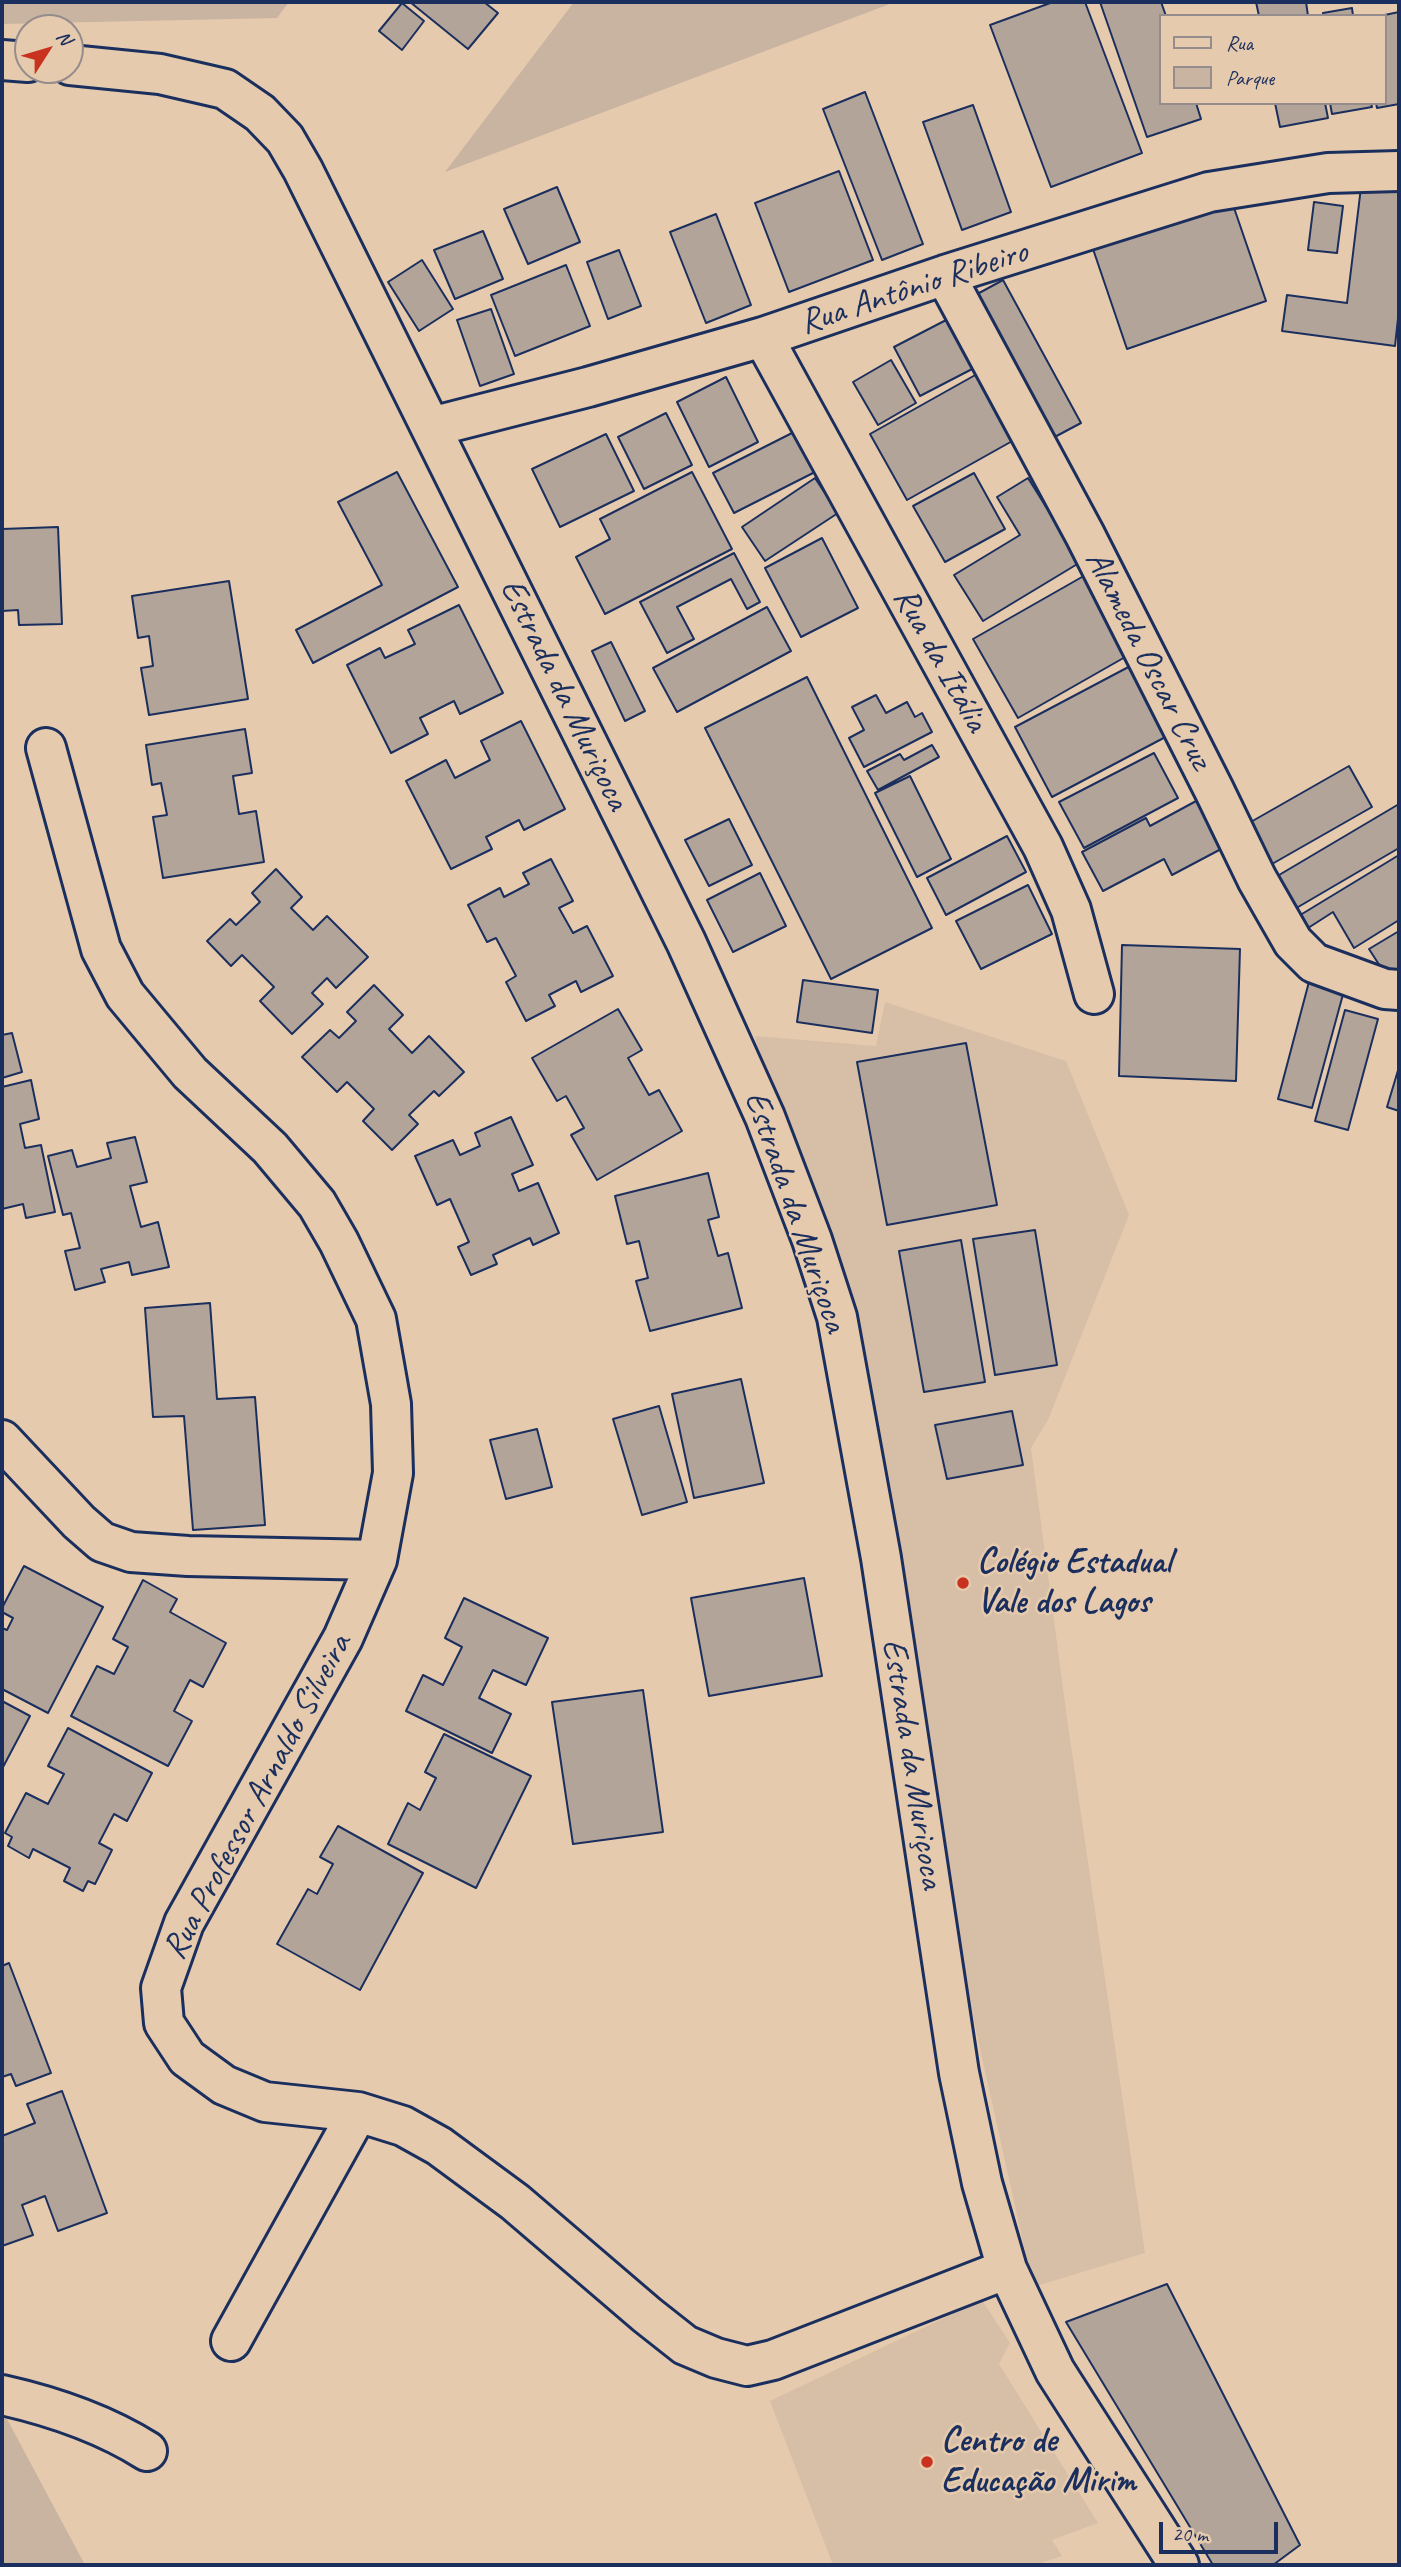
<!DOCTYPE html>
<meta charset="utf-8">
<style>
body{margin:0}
#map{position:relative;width:1401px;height:2567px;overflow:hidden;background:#e6caad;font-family:Caveat,sans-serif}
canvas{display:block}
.frame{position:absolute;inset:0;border:4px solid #1b2f5e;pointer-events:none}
.legend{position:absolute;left:1159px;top:14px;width:228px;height:91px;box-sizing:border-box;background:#e6caad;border:2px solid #958c8d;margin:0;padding:9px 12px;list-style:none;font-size:21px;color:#1b2f5e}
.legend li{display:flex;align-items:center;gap:14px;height:35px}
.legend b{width:35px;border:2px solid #958c8d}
.north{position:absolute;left:14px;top:14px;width:70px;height:70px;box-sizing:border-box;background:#e6caad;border:2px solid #958c8d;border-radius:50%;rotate:53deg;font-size:19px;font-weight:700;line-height:28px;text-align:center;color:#1b2f5e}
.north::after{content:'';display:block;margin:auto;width:24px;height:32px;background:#c8321e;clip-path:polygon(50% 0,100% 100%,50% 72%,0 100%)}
.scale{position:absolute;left:1159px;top:2522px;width:119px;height:32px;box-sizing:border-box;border:4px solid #1b2f5e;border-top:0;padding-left:9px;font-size:21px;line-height:24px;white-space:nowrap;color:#1b2f5e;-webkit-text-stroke:5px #e6caad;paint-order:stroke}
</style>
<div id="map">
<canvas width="1401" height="2567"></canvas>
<div class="frame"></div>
<ul class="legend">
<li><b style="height:9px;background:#e6caad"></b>Rua</li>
<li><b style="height:19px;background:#c9b3a1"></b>Parque</li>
</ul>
<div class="north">N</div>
<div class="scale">20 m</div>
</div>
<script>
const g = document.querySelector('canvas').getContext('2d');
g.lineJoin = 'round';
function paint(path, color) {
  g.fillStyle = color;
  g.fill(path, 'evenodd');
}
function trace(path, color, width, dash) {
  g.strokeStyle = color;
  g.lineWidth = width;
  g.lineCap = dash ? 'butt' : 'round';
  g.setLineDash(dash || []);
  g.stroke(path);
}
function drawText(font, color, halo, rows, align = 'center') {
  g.font = font + ' Caveat,sans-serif';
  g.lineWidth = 5;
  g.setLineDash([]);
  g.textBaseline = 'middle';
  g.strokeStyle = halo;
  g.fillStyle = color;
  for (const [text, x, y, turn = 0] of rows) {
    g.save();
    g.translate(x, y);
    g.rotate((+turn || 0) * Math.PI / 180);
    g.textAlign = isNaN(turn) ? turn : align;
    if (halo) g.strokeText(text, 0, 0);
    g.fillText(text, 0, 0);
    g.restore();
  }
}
paint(new Path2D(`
 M885,1002l181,59 63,154 -81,205 -17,28 36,270 78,535 -112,34 -278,-1251 121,10z
 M982,2300l28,43 -11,21 99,159 -46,17 10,16 -26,9h-203l-63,-164z`), '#d7bfa7');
paint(new Path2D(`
 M2,2h287l-12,16 -275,6z
 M574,2h321l-450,170z
 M2,2418l5,1 78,146h-83z`), '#c9b3a1');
const building = new Path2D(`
 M410,2h74l14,11 -30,36z
 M1053,2h32l57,151 -91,34 -61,-162z
 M1100,2h61l5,14h-5v87h35l5,16 -54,18z
 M1256,2h50l2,14h-49z
 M402,3l22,18 -22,29 -23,-19z
 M1352,8l1,8h-30v-3z
 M1399,12v92l-22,4 -1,-5h9v-87h-5z
 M865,92l58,152 -41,16 -59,-151z
 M1275,103h50l3,15 -48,9z
 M1330,103h41l1,4 -40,7z
 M973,105l38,107 -49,18 -39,-108z
 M839,171l34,89 -84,32 -34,-89z
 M1362,179l37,5v125l-4,37 -113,-15 5,-36 60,8z
 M557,187l23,55 -52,22 -24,-55z
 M1232,202l34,99 -139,48 -34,-100z
 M1314,202l29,4 -6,47 -29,-3z
 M716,214l35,91 -45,18 -36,-91z
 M483,231l20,48 -48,20 -21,-49z
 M619,250l22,56 -33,13 -21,-57z
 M422,260l31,49 -34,22 -31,-49z
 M566,265l24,61 -75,30 -24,-61z
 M1003,280l78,143 -32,17 -79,-142z
 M491,309l23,65 -34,12 -23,-66z
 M950,318l26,49 -56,29 -26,-49z
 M891,360l25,43 -38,22 -25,-43z
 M986,369l37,66 -116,65 -37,-66z
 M726,377l32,65 -49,25 -32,-65z
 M666,413l26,52 -48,24 -26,-52z
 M794,432l21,40 -81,41 -21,-40z
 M606,434l28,57 -74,36 -28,-58z
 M397,472l61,115 -145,76 -17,-33 86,-45 -44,-83z
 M692,472l40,77 -127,65 -29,-57 34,-18 -10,-20z
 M974,473l31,56 -60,33 -32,-56z
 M815,478l23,35 -73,48 -23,-34z
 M1028,478l25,40 9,-6 27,45 -106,64 -29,-46 66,-40 -23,-38z
 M58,527l4,97 -43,1 -1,-15 -16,1v-82z
 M822,538l36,70 -57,29 -36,-69z
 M734,553l26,49 -13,7 -16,-30 -54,28 17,32 -27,14 -27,-51z
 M1089,573l45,79 -116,66 -45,-79z
 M229,581l19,118 -99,16 -8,-47 12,-2 -4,-30 -11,2 -6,-42z
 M459,605l44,88 -43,21 -6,-13 -34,17 8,16 -37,19 -44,-88 33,-17 5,10 30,-14 -7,-14z
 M767,607l24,44 -114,61 -24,-44z
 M611,642l34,69 -20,10 -33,-70z
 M1136,663l37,70 -121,64 -37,-70z
 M807,677l125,251 -101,51 -126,-251z
 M876,695l10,18 21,-11 8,15 7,-4 10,19 -68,35 -15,-29 15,-8 -12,-23z
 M521,721l44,88 -41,21 -5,-10 -33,17 6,12 -41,20 -45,-88 40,-21 9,18 35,-18 -9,-19z
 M245,729l7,44 -19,3 6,38 17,-3 8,51 -101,16 -10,-61 14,-2 -6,-32 -9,2 -6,-40z
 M932,745l7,12 -61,33 -11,-19 33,-17 4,6z
 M1154,753l24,45 -94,50 -25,-46z
 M1349,766l23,41 -100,57 -23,-41z
 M910,776l41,83 -34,18 -42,-84z
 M1198,800l25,48 -51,27 -8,-16 -61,32 -21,-39 64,-34 4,8z
 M1399,804v44l-106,62 -19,-32z
 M729,819l23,46 -43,21 -24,-46z
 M1007,836l19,36 -80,43 -19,-37z
 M1399,855v65l-45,28 -21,-36 -28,18 -8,-13z
 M551,859l22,42 -14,7 14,25 14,-7 26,50 -32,16 -5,-11 -27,14 6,11 -29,15 -20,-39 10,-6 -20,-38 -9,4 -19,-37 32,-17 4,9 25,-13 -6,-11z
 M276,869l26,28 -11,11 22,22 14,-14 41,41 -32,31 -9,-10 -15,15 11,11 -31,30 -32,-33 14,-14 -32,-32 -11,11 -24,-25 23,-22 6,6 24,-23 -8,-9z
 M760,873l26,53 -53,26 -26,-52z
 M1028,885l24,49 -71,35 -25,-48z
 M1399,931v39l-12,7 -18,-28z
 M1122,945l118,4 -4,132 -117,-5z
 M1310,978l35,9 -33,121 -34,-9z
 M803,980l75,10 -6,43 -75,-11z
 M374,985l29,30 -14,14 23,24 17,-17 35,36 -25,24 -5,-5 -25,24 9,9 -26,26 -29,-29 11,-12 -27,-27 -10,10 -35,-35 28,-27 9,8 17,-17 -9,-9z
 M618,1009l24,41 -14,8 21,37 10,-5 23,41 -85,49 -26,-45 13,-7 -18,-32 -9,5 -25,-43z
 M1345,1010l33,9 -30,111 -33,-9z
 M12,1033l10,39 -20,6v-43z
 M966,1043l31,162 -110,20 -30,-163z
 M1399,1067v44l-12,-4z
 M31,1080l8,39 -19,5 5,24 16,-3 14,67 -29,6 -3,-14 -21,5v-122z
 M511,1117l22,48 -21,9 7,17 19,-8 21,50 -26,12 -3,-7 -37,17 4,9 -26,11 -13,-28 11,-5 -19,-43 -13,6 -22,-49 38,-16 7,15 20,-9 -5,-13z
 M135,1137l12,45 -17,4 11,41 17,-5 11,45 -37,8 -3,-13 -28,7 4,13 -30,8 -10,-39 15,-3 -9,-35 -8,2 -15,-59 24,-6 5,17 34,-9 -4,-15z
 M708,1173l11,44 -11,3 10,36 10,-3 14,55 -92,23 -14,-50 12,-3 -9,-37 -12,3 -12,-48z
 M1035,1230l22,135 -62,10 -22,-136z
 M961,1240l24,142 -61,10 -25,-141z
 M210,1303l7,96 38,-2 10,128 -72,5 -9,-114 -31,1 -8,-109z
 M741,1379l23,104 -70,15 -22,-104z
 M659,1406l28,96 -45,13 -29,-96z
 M1012,1411l11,54 -76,14 -12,-54z
 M537,1429l15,58 -46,12 -16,-59z
 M24,1566l79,41 -55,106 -46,-24v-61l5,2 6,-12 -11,-6v-4z
 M804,1578l18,98 -113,20 -18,-98z
 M143,1580l34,19 -7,13 56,31 -23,44 -13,-7 -16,31 18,10 -24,45 -97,-50 26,-50 17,8 14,-27 -15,-8z
 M464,1598l84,40 -22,47 -33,-15 -14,28 32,16 -19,39 -86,-42 17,-36 20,10 19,-38 -17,-9z
 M643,1690l20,142 -90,12 -21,-142z
 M2,1701l28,15 -28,53z
 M68,1728l84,45 -25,48 -13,-7 -15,29 13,7 -17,34 -7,-3 -5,10 -19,-10 6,-13 -37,-19 -4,9 -21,-12 4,-9 -7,-4 21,-40 22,11 16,-30 -16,-8z
 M444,1734l87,42 -55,112 -88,-44 20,-41 12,7 16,-32 -11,-6z
 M338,1826l85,47 -63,117 -83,-46 31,-55 9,5 16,-30 -13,-7z
 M9,1963l42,110 -35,13 -5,-12 -9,3v-111z
 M62,2091l45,122 -49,18 -13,-35 -23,9 11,30 -31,11v-110l33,-13 -8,-19z
 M1167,2284l133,261 -27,20h-60l-147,-243z`);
paint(building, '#b3a499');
trace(building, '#1b2f5e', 2);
const minor = new Path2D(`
 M2,60l26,2
 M70,65l90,9 65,15 35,24 25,26 18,31 383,772 79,175 47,123 25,77 44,241 78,515 23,110 25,86 48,102 124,194
 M945,275l140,260 129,255 43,89 36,63 21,21 71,26 14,1
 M763,337l280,510 28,63 23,84
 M431,427l157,-40 175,-50 182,-62 264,-83 119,-19 71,-2
 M46,748l55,201 24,46 65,78 80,75 47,56 22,38 37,77 15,85 2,69 -16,87 -34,78 -159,285 -23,65 3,35 23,35 37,27 41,17 93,10 45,14 36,20 76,56 132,113 38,30 31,13 31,8 26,-6 234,-91
 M2,1440l77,82 23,20 29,10 57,4 189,4
 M231,2341l127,-229
 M2,2395c49,11 102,29 145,56`);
trace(minor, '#1b2f5e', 44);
trace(minor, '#e6caad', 38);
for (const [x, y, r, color] of [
 [963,1583,7,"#c8321e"],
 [927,2462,7,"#c8321e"]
]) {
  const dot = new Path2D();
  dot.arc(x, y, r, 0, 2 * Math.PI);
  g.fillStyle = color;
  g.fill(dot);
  trace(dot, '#e6caad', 2.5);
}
drawText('35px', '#1b2f5e', '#e6caad', [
 ["Rua Antônio Ribeiro",914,288,-18],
 ["Rua da Itália",940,660,61],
 ["Alameda Oscar Cruz",1148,660,63],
 ["Estrada da Muriçoca",564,695,64],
 ["Estrada da Muriçoca",795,1212,71],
 ["Estrada da Muriçoca",912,1764,81],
 ["Rua Professor Arnaldo Silveira",258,1797,-62]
]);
drawText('bold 35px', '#1b2f5e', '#e6caad', [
 ["Colégio Estadual",977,1563],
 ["Vale dos Lagos",977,1603],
 ["Centro de",941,2442],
 ["Educação Mirim",941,2482]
], 'left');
</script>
